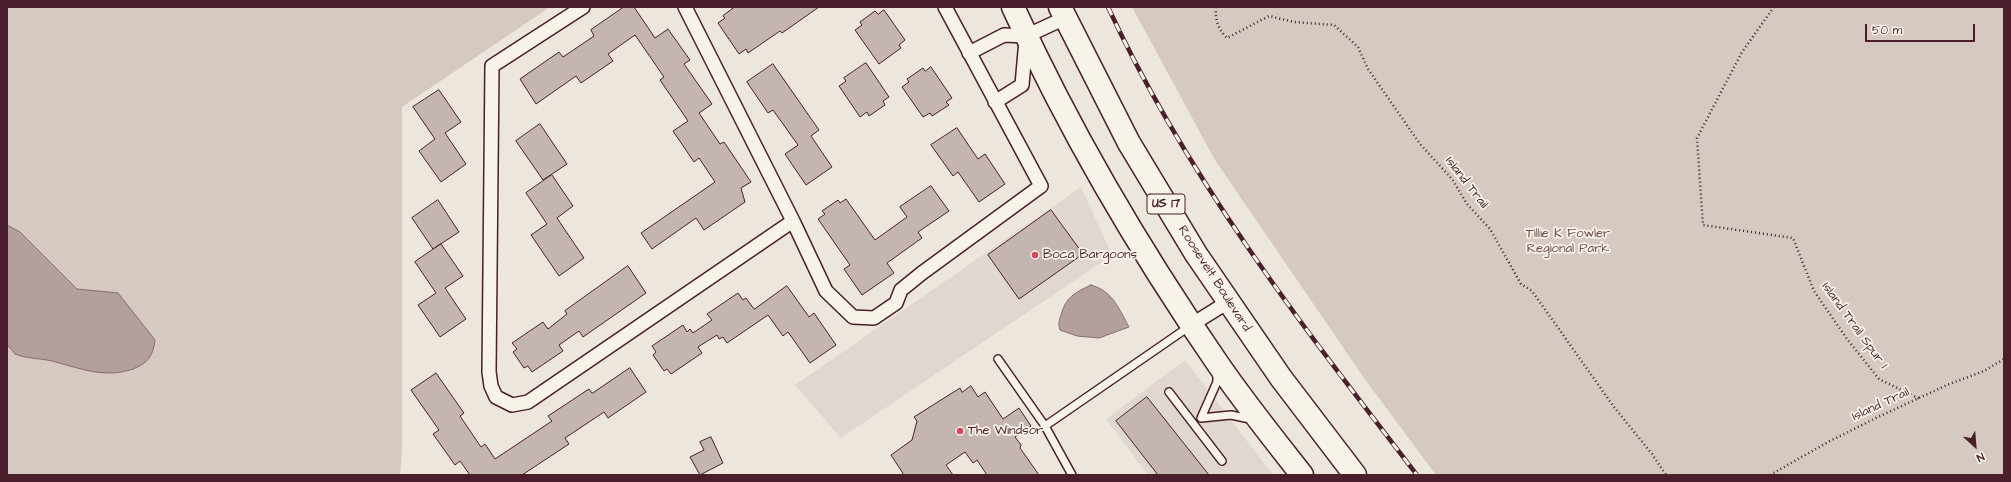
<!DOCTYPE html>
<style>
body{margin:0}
#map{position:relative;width:2011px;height:482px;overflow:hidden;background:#ece6dd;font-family:"Architects Daughter",sans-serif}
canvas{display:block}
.frame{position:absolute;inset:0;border:8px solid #4a1f2b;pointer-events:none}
.north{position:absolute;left:1955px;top:426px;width:40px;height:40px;-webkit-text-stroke:3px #f7f3e8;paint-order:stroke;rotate:154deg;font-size:11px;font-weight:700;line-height:16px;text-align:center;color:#4a1f2b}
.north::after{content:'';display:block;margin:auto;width:14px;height:18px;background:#4a1f2b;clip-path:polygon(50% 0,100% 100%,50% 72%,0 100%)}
.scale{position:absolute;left:1865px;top:24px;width:110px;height:18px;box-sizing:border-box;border:2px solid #4a1f2b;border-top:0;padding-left:5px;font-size:12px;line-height:14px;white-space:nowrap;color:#4a1f2b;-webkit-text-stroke:3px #f7f3e8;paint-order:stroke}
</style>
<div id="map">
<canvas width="2011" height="482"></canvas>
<div class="frame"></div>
<div class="north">N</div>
<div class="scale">50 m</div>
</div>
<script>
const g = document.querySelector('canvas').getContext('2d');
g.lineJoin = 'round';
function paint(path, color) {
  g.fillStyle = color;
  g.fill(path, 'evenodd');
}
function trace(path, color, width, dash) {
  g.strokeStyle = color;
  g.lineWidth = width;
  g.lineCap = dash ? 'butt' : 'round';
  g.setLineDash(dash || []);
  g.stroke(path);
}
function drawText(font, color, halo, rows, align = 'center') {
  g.font = font + ' "Architects Daughter",sans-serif';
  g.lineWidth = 3.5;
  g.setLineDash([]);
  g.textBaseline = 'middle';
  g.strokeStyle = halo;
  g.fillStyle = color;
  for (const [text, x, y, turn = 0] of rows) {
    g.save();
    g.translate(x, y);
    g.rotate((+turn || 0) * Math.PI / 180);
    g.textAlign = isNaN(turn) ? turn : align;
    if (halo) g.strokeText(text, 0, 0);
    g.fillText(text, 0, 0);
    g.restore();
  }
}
paint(new Path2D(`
 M1081,187l31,68 -271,183 -46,-53z
 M1185,360l88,115h-125l-42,-56z`), '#e0d7d0');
paint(new Path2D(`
 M7,7h543l-148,100v342l-2,26h-393z
 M1132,7h872v468h-568l-72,-97 -149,-218z`), '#d5c9c2');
const water = new Path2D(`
 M7,225l13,7 57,57 41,4 37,47c-2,16 -7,23 -22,29 -28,10 -54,-1 -81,-8 -13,-3 -25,-2 -37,-7l-8,-10z
 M1091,285c22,6 28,24 38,42l-30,11 -22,-2 -17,-6c-2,-6 -1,-9 1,-15 5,-18 13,-22 30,-30z`);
paint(water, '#b39f9d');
trace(water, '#896c6f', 1);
const building = new Path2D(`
 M624,7h10l21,31 13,-9 22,31 -6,4 28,40 -13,9 21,31 4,-2 27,40 -10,6 4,14 -41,28 -8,-12 -44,31 -11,-16 74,-51 -16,-24 -5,4 -21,-31 15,-10 -28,-41 4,-3 -29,-42 -27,19 5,7 -32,22 -5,-7 -40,28 -16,-25 39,-27 4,5 31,-21 -3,-6z
 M735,7h84l-37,26 -2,-2 -32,22 -2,-4 -7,5 -21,-31 7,-5 -2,-2z
 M884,10l21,30 -6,5 2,3 -22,16 -24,-34 7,-5 -2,-3 15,-11 3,3z
 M866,63l23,34 -6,4 2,4 -16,11 -2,-4 -7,5 -21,-31 7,-5 -2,-3z
 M773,64l46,66 -8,6 21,31 -26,18 -21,-31 13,-9 -25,-35 -5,3 -21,-31z
 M931,67l21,31 -6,4 3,3 -17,11 -2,-3 -7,4 -21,-30 7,-5 -2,-3 16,-11 2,3z
 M439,90l22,32 -16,11 21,31 -25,18 -22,-31 16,-12 -22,-32z
 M540,124l27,40 -24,16 -27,-39z
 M957,128l21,31 7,-5 20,30 -26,18 -21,-30 -5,4 -22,-31z
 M552,175l21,31 -16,12 27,40 -25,18 -28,-41 16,-11 -21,-31z
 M931,186l18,25 -31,21 4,6 -35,25 7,10 -32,22 -18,-26 6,-4 -32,-46 7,-5 -3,-3 16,-11 2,3 6,-4 29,41 32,-23 -7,-10z
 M438,200l21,32 -26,17 -21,-31z
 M1051,210l32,44 -64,45 -31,-44z
 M441,244l22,32 -18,12 21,31 -26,18 -22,-32 18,-12 -21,-31z
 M628,266l18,27 -63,44 -4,-6 -20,14 4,6 -31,21 -4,-6 -4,2 -11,-16 4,-3 -5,-6 31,-21 5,7 19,-15 -2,-3z
 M787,286l22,31 5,-4 22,32 -26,18 -22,-31 -5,4 -15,-21 -41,28 -4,-6 -4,2 -2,-4 -19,12 4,6 -31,21 -4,-5 -3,2 -11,-16 3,-3 -4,-6 31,-21 4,7 3,-3 3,4 19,-13 -5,-6 31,-21 5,7 3,-2 8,11z
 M630,368l16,24 -38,26 -4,-6 -39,26 4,6 -47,31h-52l-10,-14 -5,4 -22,-31 6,-4 -28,-40 25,-17 28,40 -4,3 21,31 4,-3 10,15 57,-38 -4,-5 41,-27 3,4z
 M971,386l7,11 7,-5 18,27 16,-11 12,18 -16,11 6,8 -1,3 19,27h-52l-10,-15 -4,3 -8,-11 -19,13 7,10h-49l-13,-20 21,-15 5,-19 -3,-4 46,-29 2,4z
 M1147,397l62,78h-51l-42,-54z
 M711,437l12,26 -23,12 -10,-18 14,-7 -4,-8z`);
paint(building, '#c4b5b0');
trace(building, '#4a1f2b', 1);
const lane = new Path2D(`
 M998,359l47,67
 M1217,373v9l-16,36 30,-3 19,4
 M1169,392l53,69
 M1072,475l-27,-49 145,-100`);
const street = new Path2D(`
 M583,7l-91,59 -3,306 2,14 5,11 16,8 16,-3 265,-181 33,70 27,26 21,1 22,-15 5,-13 21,-17 119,-87 -96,-179
 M685,7l108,214
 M969,53l35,-18 22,1 39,-18
 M995,102l27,-17 4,-45
 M1191,325l37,-23`);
const highway = new Path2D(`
 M1013,7c57,125 127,244 205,357 26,38 55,74 84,111
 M1060,7l69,136 67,111 85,124 74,97`);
trace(lane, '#4a1f2b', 10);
trace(street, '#4a1f2b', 16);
trace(highway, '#4a1f2b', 25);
trace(new Path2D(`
 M1216,7c-1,13 2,22 11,31l42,-22 25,6 40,3 24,22 10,22 52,75 32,35 15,25 23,25 31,55 11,7 82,116 38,47 14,21
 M1774,7l-32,45 -45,86 6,87 90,13 21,53 33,48 32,40 41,20
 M1770,475l58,-33 50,-25 69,-32 37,-14 20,-12`), '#4a1f2b', 2.5, [1, 3]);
trace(lane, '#f7f3e8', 7);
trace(street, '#f7f3e8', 13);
trace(highway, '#f7f3e8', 22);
const rail = new Path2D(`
 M1108,7c79,171 195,320 309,468`);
trace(rail, '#4a1f2b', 4.5);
trace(rail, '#f7f3e8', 3, [9]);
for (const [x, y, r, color] of [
 [1035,255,4,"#d1495b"],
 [960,431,4,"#d1495b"]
]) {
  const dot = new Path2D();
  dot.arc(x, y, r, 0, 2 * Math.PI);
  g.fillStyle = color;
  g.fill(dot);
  trace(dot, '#f7f3e8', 1.5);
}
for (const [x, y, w] of [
 [1166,204,38]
]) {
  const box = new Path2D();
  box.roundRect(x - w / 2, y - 10, w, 20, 3);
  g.fillStyle = '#f7f3e8';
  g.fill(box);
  trace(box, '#4a1f2b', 1);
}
drawText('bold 12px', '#4a1f2b', null, [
 ["US 17",1166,204]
]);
drawText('13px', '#4a1f2b', '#f7f3e8', [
 ["Island Trail",1466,183,52],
 ["Roosevelt Boulevard",1214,279,57],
 ["Island Trail Spur 1",1854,326,54],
 ["Island Trail",1881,405,-25]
]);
drawText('13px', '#6d4a51', '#f7f3e8', [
 ["Tillie K Fowler",1568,234],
 ["Regional Park",1568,249]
]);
drawText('13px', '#4a1f2b', '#f7f3e8', [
 ["Boca Bargoons",1043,255],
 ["The Windsor",968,431]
], 'left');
</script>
